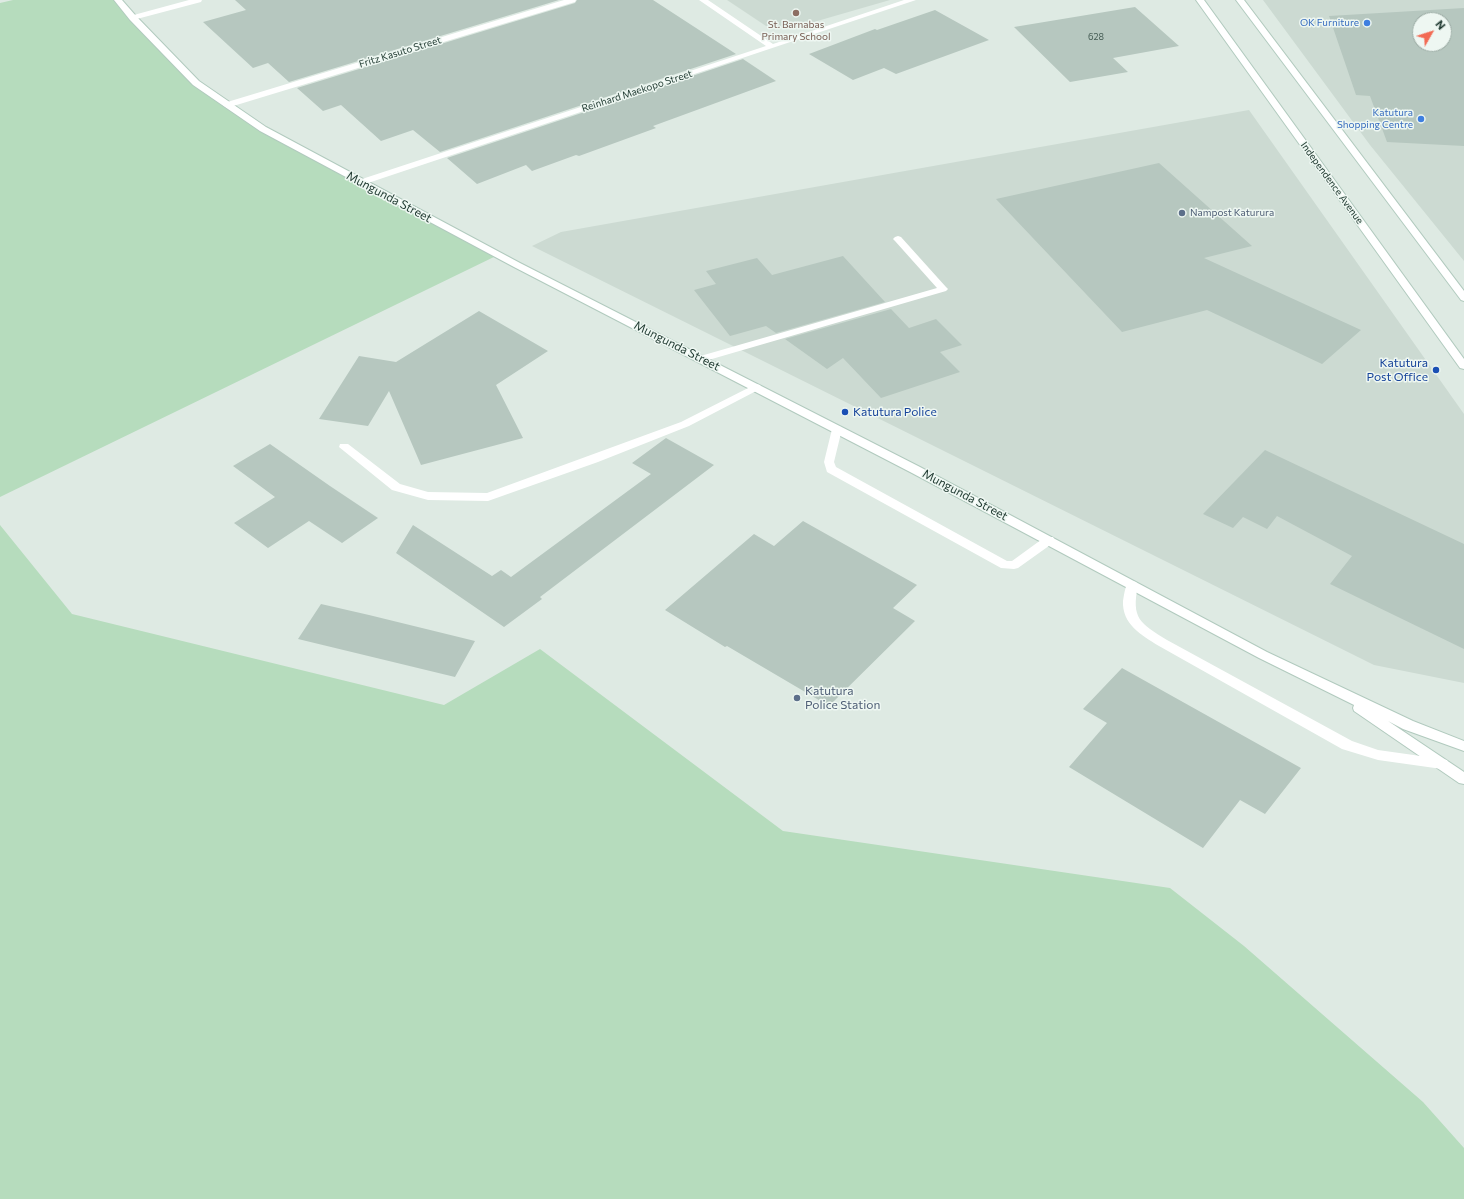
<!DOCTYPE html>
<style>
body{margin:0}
#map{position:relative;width:1464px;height:1199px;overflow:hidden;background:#deeae3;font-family:Commissioner,sans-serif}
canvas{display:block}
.north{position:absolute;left:1412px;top:12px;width:40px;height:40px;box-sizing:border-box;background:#eef7f2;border:1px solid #9baba4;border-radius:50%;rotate:51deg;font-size:11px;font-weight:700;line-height:16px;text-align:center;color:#1f3930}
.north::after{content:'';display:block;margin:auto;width:14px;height:18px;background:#f26a53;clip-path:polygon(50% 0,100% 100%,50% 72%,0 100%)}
</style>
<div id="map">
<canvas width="1464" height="1199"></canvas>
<div class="north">N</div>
</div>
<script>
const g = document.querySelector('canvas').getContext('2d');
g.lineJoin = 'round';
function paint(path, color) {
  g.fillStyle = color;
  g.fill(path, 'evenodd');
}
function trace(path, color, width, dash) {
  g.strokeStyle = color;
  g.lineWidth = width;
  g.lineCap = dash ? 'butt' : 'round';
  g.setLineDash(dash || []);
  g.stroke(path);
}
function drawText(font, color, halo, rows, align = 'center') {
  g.font = font + ' Commissioner,sans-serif';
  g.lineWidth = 3;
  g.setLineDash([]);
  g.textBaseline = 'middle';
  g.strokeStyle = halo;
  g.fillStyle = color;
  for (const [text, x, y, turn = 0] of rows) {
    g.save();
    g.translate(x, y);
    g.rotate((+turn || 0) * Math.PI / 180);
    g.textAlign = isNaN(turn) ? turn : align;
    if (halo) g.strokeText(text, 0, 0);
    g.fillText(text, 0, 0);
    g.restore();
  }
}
paint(new Path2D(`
 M727,0h163l-97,28 -27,-2z
 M1263,0h201v261l-94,-116zM1420,20h24v24h-24z
 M1249,110l215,304v269l-90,-18 -842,-419 29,-14z`), '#ccdad2');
paint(new Path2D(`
 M13,0h105l78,83 68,46 234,126 -498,242v-494z
 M0,525l72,89 372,91 96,-56 243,182 387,57 74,58 179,156 41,46v51h-1464z`), '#b6dcbd');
paint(new Path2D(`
 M235,0h324l-270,82 -21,-19 -15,5 -50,-46 43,-12z
 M577,0h76l83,54 -296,98 -27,-22 -32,11 -40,-36 -18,6 -26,-23 278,-85z
 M1135,7l44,39 -66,12 15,14 -58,10 -56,-55z
 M1464,8v138l-77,-4 -17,-46 -14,-1 -27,-79zM1420,20h24v24h-24z
 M935,10l54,30 -93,34 -12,-6 -31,12 -44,-26 66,-25 2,1z
 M743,59l33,22 -123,45 3,2 -77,28 -3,-1 -44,16 -6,-6 -49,19 -30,-26z
 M1159,163l93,83 -48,12 157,72 -39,34 -115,-54 -85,22 -126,-133z
 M843,256l42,46 -109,31 -10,-7 -36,10 -36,-46 22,-6 -10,-13 51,-13 15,17z
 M891,309l18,19 27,-9 26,26 -22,7 20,20 -79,26 -38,-40 -16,11 -42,-30z
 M479,311l69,40 -52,34 27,53 -102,27 -32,-74 -21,35 -49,-7 40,-63 37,6z
 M666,438l48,27 -174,132 2,2 -38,28 -108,-74 17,-28 79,51 9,-6 10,7 140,-103 -19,-11z
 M270,444l60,42 48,32 -36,25 -33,-22 -41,27 -34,-25 41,-26 -42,-31z
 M1265,450l199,94v105l-134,-65 22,-28 -75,-40 -10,13 -24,-12 -10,11 -30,-14z
 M803,521l114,64 -24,23 22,13 -86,85 -102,-60 -2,1 -60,-37 89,-76 20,12z
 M321,604l48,11 106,26 -20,36 -157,-38z
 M1122,668l179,100 -36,46 -25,-14 -37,48 -134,-81 38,-44 -24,-14z`), '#b6c7bf');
const secondary = new Path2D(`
 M114,0h8l14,16 63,65 67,46 254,136 400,204 347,185 146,69 51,20v10l-61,-22 -15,-8 76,51v12l-5,-1 -105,-72 -1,-3 1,-3 -95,-47 -347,-185 -398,-206 -254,-136 -67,-46 -63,-65z
 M1196,0h8l260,359v10l-4,-1z
 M1236,0h8l220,291v10l-3,-1z`);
trace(secondary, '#b1cabe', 2);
paint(new Path2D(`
 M898,236l3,1 45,50 2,2 -2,2 -241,70 -4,1 -5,-3 1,-2 240,-69 -42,-47 -2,-2 2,-2z
 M756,384l4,1 1,2 -1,2 -71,37 -91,36 -110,39 -60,-1 -36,-10 -53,-43 1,-3h8l52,40 28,8 59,1 194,-71z
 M837,426l4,1 1,2 -8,33 2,5 171,94h5l33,-24h8l2,3 -2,3 -35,25 -4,1 -13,-1 -174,-96 -3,-10 8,-33 1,-2z
 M1132,581l4,1 2,3c-7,34 2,38 29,55l185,101 26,9 64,9 5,1 2,4 -2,4 -5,1 -64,-9 -36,-11 -183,-103c-18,-11 -37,-22 -36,-45 1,-6 2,-14 5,-19z`), '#fff');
paint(new Path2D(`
 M189,0h13l-1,2 -68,18 -4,-2 1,-2z
 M564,0h12l-1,2 -345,105 -3,1 -4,-3 1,-2z
 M699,0h9l65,44 131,-44h12l-551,184 -3,1 -4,-3 1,-2 407,-134z`), '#fff');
paint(secondary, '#fff');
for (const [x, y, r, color] of [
 [796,13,4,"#8d6e63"],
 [1367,23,4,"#3f7fe0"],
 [1421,119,4,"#3f7fe0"],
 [1182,213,4,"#5c6f8a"],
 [1436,370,4,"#1a4fb4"],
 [845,412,4,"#1a4fb4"],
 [797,698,4,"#5c6f8a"]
]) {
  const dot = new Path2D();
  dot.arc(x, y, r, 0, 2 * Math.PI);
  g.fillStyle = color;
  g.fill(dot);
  trace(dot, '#eef7f2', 1.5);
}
drawText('9px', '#455c54', null, [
 ["628",1096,37]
]);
drawText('10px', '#366cbe', '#eef7f2', [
 ["OK Furniture",1359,23],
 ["Katutura",1413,113],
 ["Shopping Centre",1413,125]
], 'right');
drawText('10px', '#785e54', '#eef7f2', [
 ["St. Barnabas",796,25],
 ["Primary School",796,37]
]);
drawText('10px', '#1f3930', '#eef7f2', [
 ["Fritz Kasuto Street",400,52,-17],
 ["Reinhard Maekopo Street",637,91,-18],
 ["Independence Avenue",1332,183,54]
]);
drawText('10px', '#4e5e75', '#eef7f2', [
 ["Nampost Katurura",1190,213]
], 'left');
drawText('12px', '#1f3930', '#eef7f2', [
 ["Mungunda Street",389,197,28],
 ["Mungunda Street",677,346,27],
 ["Mungunda Street",965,495,28]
]);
drawText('12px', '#164399', '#eef7f2', [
 ["Katutura",1428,363],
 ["Post Office",1428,377],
 ["Katutura Police",853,412,"left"]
], 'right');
drawText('12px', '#4e5e75', '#eef7f2', [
 ["Katutura",805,691],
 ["Police Station",805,705]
], 'left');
</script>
